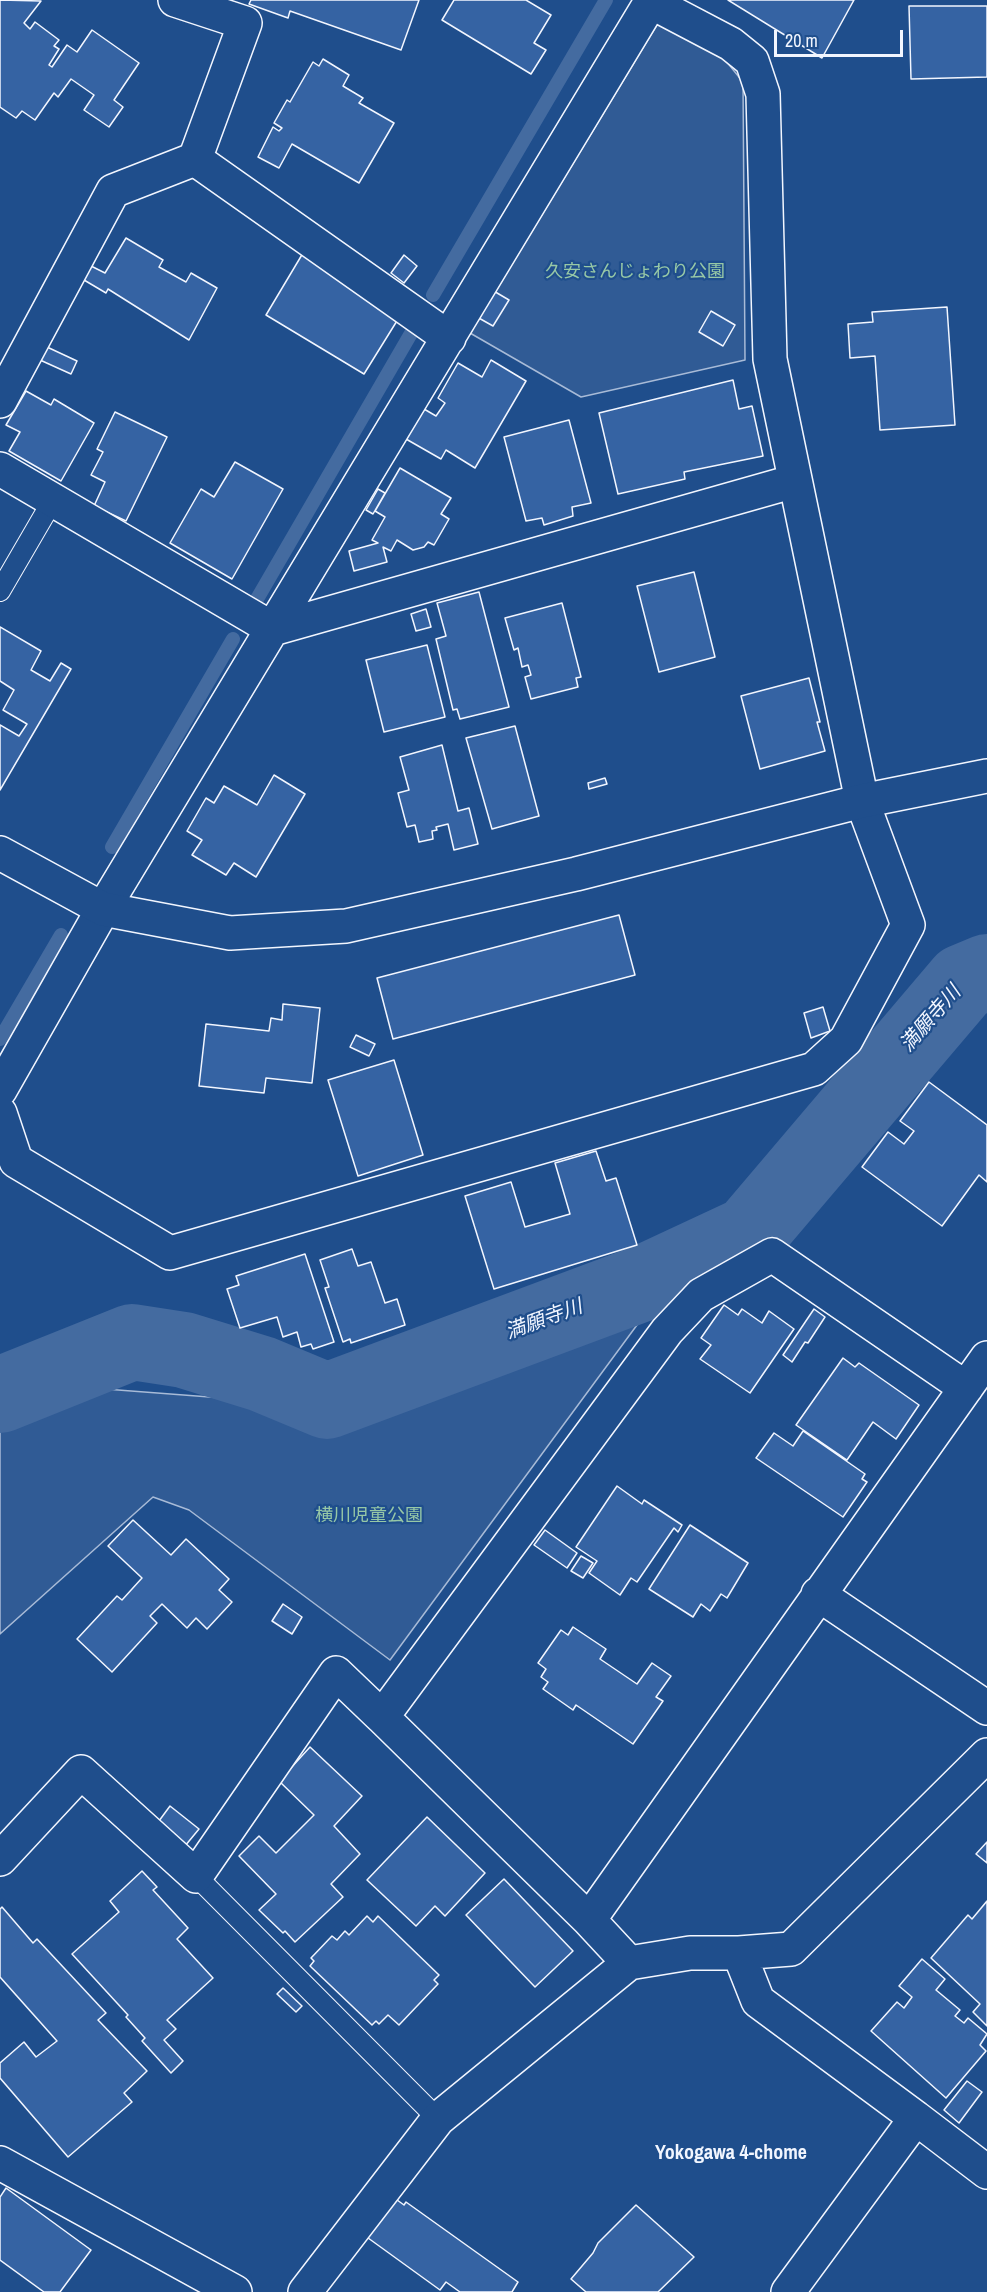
<!DOCTYPE html>
<meta charset="utf-8">
<style>
body{margin:0}
#map{position:relative;width:987px;height:2292px;overflow:hidden;background:#1f4e8c;font-family:"Archivo Narrow",sans-serif}
canvas{display:block}
.scale{position:absolute;left:774px;top:30px;width:129px;height:27px;box-sizing:border-box;border:3px solid #f2f6ff;border-top:0;padding-left:8px;font-size:18px;line-height:21px;white-space:nowrap;color:#f2f6ff;-webkit-text-stroke:4px #1f4e8c;paint-order:stroke}
</style>
<div id="map">
<canvas width="987" height="2292"></canvas>
<div class="scale">20 m</div>
</div>
<script>
const g = document.querySelector('canvas').getContext('2d');
g.lineJoin = 'round';
function paint(path, color) {
  g.fillStyle = color;
  g.fill(path, 'evenodd');
}
function trace(path, color, width, dash) {
  g.strokeStyle = color;
  g.lineWidth = width;
  g.lineCap = dash ? 'butt' : 'round';
  g.setLineDash(dash || []);
  g.stroke(path);
}
function drawText(font, color, halo, rows, align = 'center') {
  g.font = font + ' "Archivo Narrow","Noto Sans JP",sans-serif';
  g.lineWidth = 4.5;
  g.setLineDash([]);
  g.textBaseline = 'middle';
  g.strokeStyle = halo;
  g.fillStyle = color;
  for (const [text, x, y, turn = 0] of rows) {
    g.save();
    g.translate(x, y);
    g.rotate((+turn || 0) * Math.PI / 180);
    g.textAlign = isNaN(turn) ? turn : align;
    if (halo) g.strokeText(text, 0, 0);
    g.fillText(text, 0, 0);
    g.restore();
  }
}
const built = new Path2D(`
 M660,20l53,25 30,37 2,278 -164,37 -111,-64z
 M651,1306l-261,354 -201,-150 -36,-13 -153,137v-222l14,-10 91,-13 183,14 39,18z`);
paint(built, '#305b95');
trace(built, '#a8bbd7', 1.5);
trace(new Path2D(`
 M433,295l173,-295
 M257,599l156,-269
 M112,847l121,-208
 M0,1039l61,-104`), '#446ba0', 14);
trace(new Path2D(`
 M0,1395l132,-53 52,8 78,24 65,27 319,-119 103,-48 214,-252 24,-10`), '#446ba0', 76);
const building = new Path2D(`
 M0,0l41,1 -17,22 6,6 5,-7 24,18 -5,6 5,3 -10,16 3,2 15,-22 10,7 15,-22 47,33 -25,37 9,7 -14,20 -25,-17 10,-15 -23,-16 -13,18 -4,-4 -19,27 -13,-9 -6,7 -16,-11z
 M251,0h168l-18,50 -111,-39 -2,7 -39,-14z
 M454,0h72l25,15 -17,28 12,7 -15,24 -89,-54z
 M728,0h126l-32,58z
 M909,6h78v71l-76,2z
 M323,59l26,16 -6,11 20,12 -4,5 35,20 -35,60 -67,-39 -13,24 -21,-11 15,-30 6,4 3,-3 -8,-5 13,-23 3,2 23,-40 6,4z
 M126,238l37,22 -4,7 27,15 5,-9 26,15 -28,52 -81,-51 -2,4 -22,-13 7,-14 14,7z
 M303,253l97,63 -36,58 -98,-59z
 M404,255l13,11 -13,17 -13,-10z
 M492,290l17,10 -16,26 -16,-9z
 M947,307l8,118 -75,5 -5,-74 -25,2 -2,-34 25,-2 -1,-10z
 M711,311l24,14 -12,21 -24,-14z
 M47,347l30,14 -6,13 -31,-14z
 M491,360l35,21 -51,87 -29,-18 -5,9 -35,-20 18,-30 12,7 9,-13 -7,-5 20,-35 24,14z
 M733,380l6,29 13,-3 11,50 -79,16 1,7 -67,15 -19,-81z
 M26,391l25,14 3,-6 40,24 -33,58 -52,-30 11,-19 -14,-7z
 M115,412l52,25 -41,84 -32,-15 11,-24 -14,-7 12,-23 -6,-3z
 M569,420l22,83 -19,4 1,9 -29,9 -2,-7 -16,3 -22,-84z
 M235,462l48,27 -51,90 -62,-36 31,-54 13,8z
 M400,468l51,30 -10,16 8,5 -15,26 -6,-3 -4,5 -11,3 -16,-10 -6,11 -8,-4 4,15 -33,9 -5,-20 29,-8 -6,-3 13,-23 -10,-6z
 M378,489l7,4 -12,21 -7,-4z
 M694,572l21,85 -56,15 -22,-86z
 M479,592l30,115 -49,12 -3,-10 -4,1 -17,-71 10,-3 -9,-33z
 M562,603l19,74 -5,1 2,9 -47,12 -6,-22 6,-2 -3,-10 -6,2 -4,-19 -4,2 -9,-32z
 M426,609l5,18 -15,4 -5,-17z
 M0,627l41,24 -10,19 19,11 11,-18 10,6 -71,121v-65l19,11 8,-12 -24,-14 11,-20 -14,-9z
 M427,645l18,72 -61,15 -18,-72z
 M809,678l11,44h-3l8,29 -65,18 -19,-73z
 M515,726l24,90 -47,13 -26,-91z
 M442,745l16,66 11,-3 9,36 -24,6 -6,-26 -12,3 1,3 -5,1 1,8 -14,3 -4,-17 -8,2 -9,-34 11,-3 -9,-33z
 M274,775l31,19 -49,83 -22,-14 -8,12 -34,-20 10,-15 -15,-9 19,-33 8,5 10,-17 33,19z
 M605,778l2,6 -18,5 -1,-6z
 M619,915l16,60 -242,64 -16,-61z
 M283,1004l37,4 -8,75 -46,-5 -2,15 -65,-7 7,-62 63,7 2,-13 11,2z
 M823,1007l7,24 -19,7 -7,-25z
 M356,1035l19,9 -6,12 -19,-9z
 M394,1060l29,95 -65,21 -30,-96z
 M929,1082l58,43v57l-8,-7 -37,51 -80,-59 26,-35 16,12 10,-13 -14,-10z
 M596,1151l10,30 10,-3 21,67 -143,44 -29,-93 46,-14 14,45 45,-13 -15,-51z
 M352,1249l6,17 13,-4 14,41 12,-4 8,26 -54,18 -1,-4 -7,3 -18,-54 4,-1 -9,-27z
 M305,1254l29,88 -21,7 -2,-5 -10,3 -4,-15 -14,5 -6,-20 -37,11 -13,-39 12,-4 -3,-9z
 M724,1305l14,10 4,-6 20,14 7,-12 25,18 -44,64 -50,-34 11,-14 -10,-7z
 M814,1309l11,8 -17,26 -3,-1 -13,20 -9,-7z
 M843,1358l12,9 4,-4 60,42 -23,34 -23,-17 -26,38 -51,-35z
 M803,1431l62,43 -3,5 5,3 -24,35 -87,-59 18,-25 19,13z
 M617,1486l25,18 2,-4 38,25 -4,7 -4,-4 -37,54 -6,-4 -11,17 -31,-22 8,-12 -21,-14z
 M133,1520l38,35 15,-16 43,40 -10,11 13,12 -25,27 -11,-11 -9,10 -25,-24 -12,12 7,7 -45,49 -35,-33 40,-43 5,4 20,-22 -34,-32z
 M690,1525l58,38 -21,35 -6,-4 -11,17 -9,-7 -8,13 -44,-28z
 M545,1530l32,23 -10,15 -33,-23z
 M581,1556l12,7 -10,15 -12,-7z
 M283,1604l19,13 -10,17 -20,-13z
 M573,1627l33,22 -6,10 37,25 15,-21 19,13 -15,21 7,4 -30,43 -57,-39 -3,5 -30,-21 5,-7 -7,-5 5,-8 -8,-6 23,-33 7,5z
 M310,1747l52,49 -28,30 26,28 -29,30 12,13 -48,45 -10,-11 -2,2 -24,-23 17,-16 -37,-38 20,-20 17,17 38,-38 -35,-34z
 M170,1806l29,23 -14,17 -29,-21z
 M427,1817l58,56 -40,43 -10,-10 -19,20 -49,-46z
 M987,1842v21l-11,-9z
 M142,1871l15,16 -4,3 35,38 -11,11 36,39 -46,42 9,9 -12,11 19,21 -12,12 -29,-32 3,-3 -19,-21 2,-2 -56,-61 47,-42 -9,-11z
 M504,1879l69,72 -38,36 -69,-72z
 M987,1901v125l-14,-14 7,-8 -49,-46 37,-43 4,4z
 M2,1907l31,36 4,-4 69,74 -8,7 49,51 -23,22 8,9 -64,55 -68,-79v-15l24,-21 12,15 21,-16 -57,-64v-68z
 M367,1916l6,6 5,-6 61,59 -5,5 4,4 -39,41 -11,-10 -9,9 -3,-3 -4,4 -62,-59 4,-5 -3,-3 21,-22 5,4 8,-9 4,4z
 M922,1959l23,20 -9,11 24,20 -5,6 9,7 4,-5 19,16 -7,11 6,6 -40,47 -75,-67 26,-29 7,6 8,-11 -13,-11z
 M283,1988l19,18 -6,6 -19,-18z
 M967,2081l15,11 -23,31 -15,-13z
 M6,2188l85,62 -31,42h-16l-44,-32v-63z
 M386,2192l18,13 2,-3 112,80 -6,10h-52l-14,-10 -6,8 -83,-60z
 M636,2205l58,52 -36,35h-72l-15,-13 22,-26 5,-10z`);
paint(building, '#3563a3');
trace(building, '#f2f6ff', 1.5);
const lane = new Path2D(`
 M0,591l53,-91
 M196,1876l242,243`);
const street = new Path2D(`
 M175,0l70,23 -50,136
 M0,401l113,-210 82,-32 254,179
 M0,469l273,160 522,-148
 M0,1090l103,-181 549,-909
 M0,1113l16,48 154,92 644,-184 32,-29 62,-115 -46,-124 -92,-442 -7,-265 -11,-33 -21,-17 -80,-42
 M818,1594l169,114
 M382,1717l207,203
 M0,1859l81,-87 115,104 140,-203 46,44 285,-386 34,-36 71,-40 194,133
 M629,1963l-40,-43 398,-562
 M916,2118l71,54
 M0,2163l235,129
 M305,2292l133,-173 191,-156 61,-10h49
 M788,2292l128,-174 -158,-117 -19,-48 52,-4 196,-194`);
const secondary = new Path2D(`
 M0,853l103,56 127,24 116,-7 230,-52 286,-73 125,-25`);
trace(lane, '#f2f6ff', 22);
trace(street, '#f2f6ff', 36);
trace(secondary, '#f2f6ff', 36);
trace(lane, '#1f4e8c', 20);
trace(street, '#1f4e8c', 33);
trace(secondary, '#1f4e8c', 33);
drawText('18px', '#97c8a6', '#1f4e8c', [
 ["久安さんじょわり公園",635,272],
 ["横川児童公園",369,1516]
]);
drawText('italic 20px', '#f2f6ff', '#1f4e8c', [
 ["満願寺川",931,1019,-49],
 ["満願寺川",544,1320,-20]
]);
drawText('bold 20px', '#f2f6ff', '#1f4e8c', [
 ["Yokogawa 4-chome",731,2154]
]);
</script>
